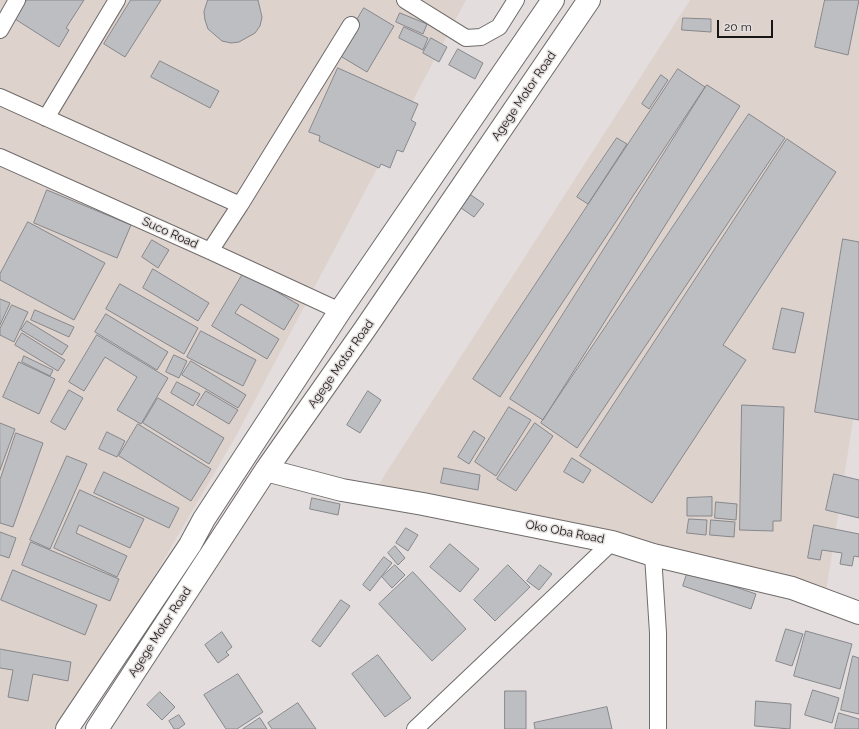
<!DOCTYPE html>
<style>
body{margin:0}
#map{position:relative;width:859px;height:729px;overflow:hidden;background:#e3dedd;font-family:Raleway,sans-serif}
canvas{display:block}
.scale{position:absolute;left:717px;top:20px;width:56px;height:18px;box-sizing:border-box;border:2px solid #181615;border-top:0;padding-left:5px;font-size:12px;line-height:14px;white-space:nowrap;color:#181615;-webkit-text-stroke:3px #e3dedd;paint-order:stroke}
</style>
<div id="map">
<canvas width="859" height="729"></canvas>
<div class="scale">20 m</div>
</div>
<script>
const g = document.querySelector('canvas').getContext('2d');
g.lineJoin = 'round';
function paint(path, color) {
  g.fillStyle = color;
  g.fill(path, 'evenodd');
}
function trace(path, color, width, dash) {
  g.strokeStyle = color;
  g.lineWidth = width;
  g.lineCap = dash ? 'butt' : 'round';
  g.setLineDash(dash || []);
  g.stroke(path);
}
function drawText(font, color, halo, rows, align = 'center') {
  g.font = font + ' Raleway,sans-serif';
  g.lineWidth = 3;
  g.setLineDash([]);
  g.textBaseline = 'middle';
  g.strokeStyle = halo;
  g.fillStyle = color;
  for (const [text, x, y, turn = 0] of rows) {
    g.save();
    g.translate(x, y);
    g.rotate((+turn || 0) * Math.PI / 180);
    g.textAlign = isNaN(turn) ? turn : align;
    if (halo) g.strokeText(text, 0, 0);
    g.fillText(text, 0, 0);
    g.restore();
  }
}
paint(new Path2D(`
 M0,0h466l-230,436 -126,216 -53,77h-57z
 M690,0h169v382l-33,210 -458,-91z`), '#ded2cd');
const building = new Path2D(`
 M27,0h57l-18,28 3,2 -10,17 -44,-28z
 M131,0h30l-36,57 -21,-13z
 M208,0h50l4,17 -2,9 -5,7 -16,9 -8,1 -9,-2 -14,-12 -3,-9 -1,-8z
 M825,0h34l-11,55 -33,-8z
 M364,8l30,18 -27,46 -30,-18z
 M400,13l27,11 -4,10 -27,-12z
 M683,18l28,1v13l-29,-2z
 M404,27l24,11 -5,12 -24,-12z
 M431,38l16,9 -8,15 -16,-9z
 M458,49l25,14 -8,16 -26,-14z
 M160,61l59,30 -9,17 -59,-31z
 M338,68l80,36 -7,16 5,3 -13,29 -6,-2 -7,18 -9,-4 -2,4 -60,-27 1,-5 -11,-4z
 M678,69l27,18 -205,310 -27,-18z
 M661,75l7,5 -19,29 -7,-5z
 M707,85l33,21 -197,314 -33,-21z
 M749,114l36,24 -208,310 -36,-25z
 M617,138l10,6 -39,60 -11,-7z
 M787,139l49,33 -113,173 23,15 -94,143 -72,-47z
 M47,190l84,35 -14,33 -83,-35z
 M471,195l13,9 -10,13 -13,-9z
 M28,222l77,41 -31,57 -74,-40v-6z
 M843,239l16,3v178l-44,-8z
 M152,240l17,10 -11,18 -16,-11z
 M153,269l56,34 -11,18 -55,-33z
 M244,272l55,33 -15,25 -43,-26 -6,9 44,26 -12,20 -55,-33z
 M120,284l78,44 -14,26 -78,-45z
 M0,299l10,4 -10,22z
 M12,305l16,7 -14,30 -14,-7v-6z
 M782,308l22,5 -9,40 -22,-4z
 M35,310l39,17 -5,10 -38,-17z
 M106,314l62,38 -11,18 -62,-38z
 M27,321l41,25 -6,9 -41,-25z
 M201,331l55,29 -13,26 -56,-29z
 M22,333l43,27 -7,11 -43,-26z
 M97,335l71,43 -27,46 -24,-14 20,-33 -32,-20 -21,34 -15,-9z
 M174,355l13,6 -8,17 -13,-6z
 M24,356l29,14 -3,6 -28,-14z
 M191,361l55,34 -8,13 -56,-33z
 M19,362l36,17 -16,35 -36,-17z
 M177,382l23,12 -7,12 -22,-13z
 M69,390l14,8 -18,32 -14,-8z
 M206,391l32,19 -9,14 -32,-19z
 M368,391l13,9 -21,33 -13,-8z
 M158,398l66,40 -15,26 -66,-41z
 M742,405l42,2 -3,114h-8v10l-33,-1z
 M509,407l22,13 -35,56 -21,-14z
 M0,423l15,6 -15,41z
 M535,423l18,13 -37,55 -19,-12z
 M138,424l73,45 -20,32 -72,-45z
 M474,431l11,7 -16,26 -11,-7z
 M107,432l18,9 -8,16 -18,-8z
 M16,433l27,10 -30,84 -13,-4v-43z
 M67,456l20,8 -37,85 -20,-9z
 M572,458l19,12 -8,13 -19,-11z
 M444,468l36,7 -2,15 -37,-7z
 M104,472l75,36 -10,20 -75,-35z
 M834,474l25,6v38l-33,-8z
 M80,490l64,29 -14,29 -51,-23 -3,8 51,23 -10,21 -63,-29z
 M712,497v19h-25v-18z
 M312,498l28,6 -2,11 -28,-6z
 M716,502l21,2 -1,16 -21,-2z
 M689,519l18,1 -1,15 -19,-2z
 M711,520l24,2 -1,15 -24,-2z
 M814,525l45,9v23l-5,-1 -2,10 -12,-2 2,-11 -20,-3 -2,10 -12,-2z
 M406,528l12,7 -10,16 -12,-8z
 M0,532l16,6 -7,20 -9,-3z
 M31,542l88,37 -9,22 -88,-36z
 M450,544l29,25 -19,23 -30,-25z
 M395,546l10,12 -7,7 -10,-12z
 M384,557l8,6 -22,28 -7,-6z
 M395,565l10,10 -13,13 -10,-11z
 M508,565l22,22 -35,34 -21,-21z
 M540,565l12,9 -13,16 -12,-9z
 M13,570l84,35 -12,30 -84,-35z
 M688,571l68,23 -5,15 -68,-23z
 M413,572l53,57 -34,32 -53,-57z
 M341,600l9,6 -30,41 -8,-6z
 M786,629l17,5 -11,32 -16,-5z
 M806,631l46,13 -12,45 -46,-13z
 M222,632l10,15 -6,5 3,3 -11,8 -13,-18z
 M0,649l71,13 -3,19 -35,-7 -5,27 -20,-4 5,-27 -13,-2z
 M378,655l33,43 -26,19 -33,-43z
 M853,656l6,2v56l-18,-4z
 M238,674l25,38 -26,17h-11l-22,-34z
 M813,690l26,8 -7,25 -27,-8z
 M505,691h21v38h-21z
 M160,692l15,15 -13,13 -15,-15z
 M756,701l35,3 -1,25 -35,-3z
 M298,703l18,26h-44l-4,-6z
 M607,707l5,22h-77l-1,-6z
 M839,713l20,6v10h-24z
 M179,715l6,9 -7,5h-4l-5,-8z
 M260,718l7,11h-24z`);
paint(building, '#bcbec2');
trace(building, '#87888c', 1);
const street = new Path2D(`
 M405,0l61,38 15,-1 18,-10 17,-27
 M0,30l17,-30
 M0,97l240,108
 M46,118l71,-118
 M0,157l210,94 130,60
 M210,251l30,-46 111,-180
 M653,555l5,78v96
 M415,729l197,-187`);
const secondary = new Path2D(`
 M266,470l76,20 81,14 189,38 41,13 139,33 67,25
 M67,729l123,-184 14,-26 136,-208 213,-311
 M97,729l169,-259 99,-141 224,-329`);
trace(street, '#706c6b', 18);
trace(secondary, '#706c6b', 24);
trace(street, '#fff', 16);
trace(secondary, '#fff', 22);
drawText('12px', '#181615', '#e3dedd', [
 ["Agege Motor Road",524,96,-56],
 ["Suco Road",170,233,24],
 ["Agege Motor Road",341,364,-55],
 ["Oko Oba Road",565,532,11],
 ["Agege Motor Road",160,632,-57]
]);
</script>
